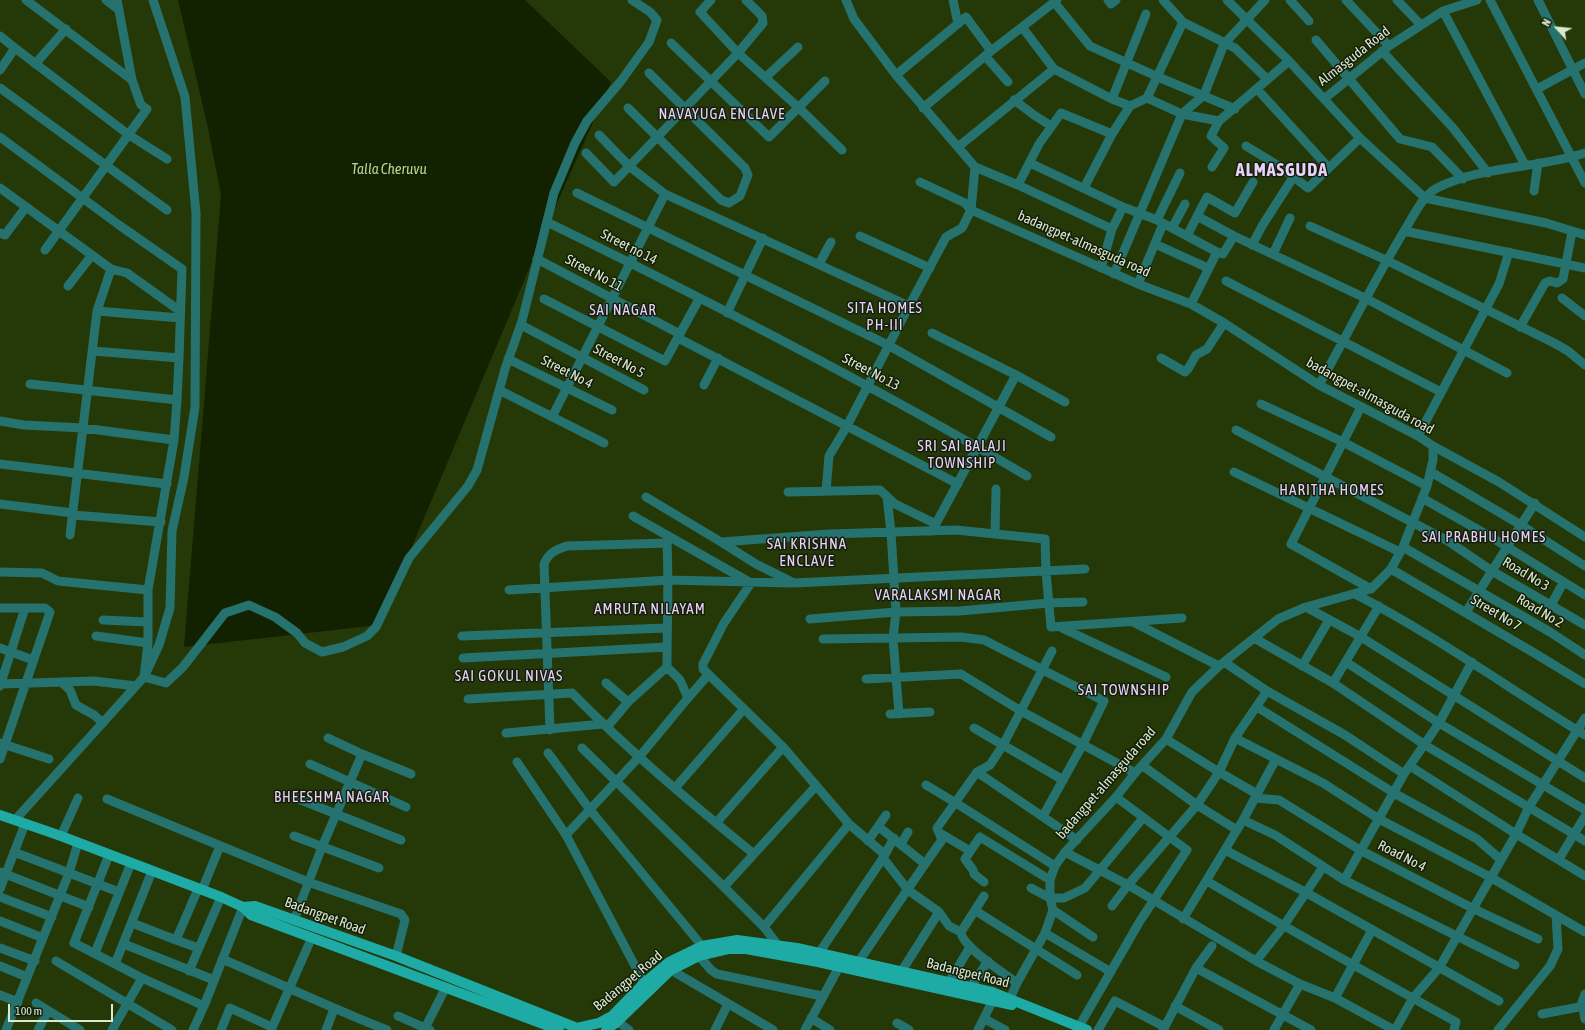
<!DOCTYPE html>
<style>
body{margin:0}
#map{position:relative;width:1585px;height:1030px;overflow:hidden;background:#243907;font-family:"Asap Condensed",sans-serif}
canvas{display:block}
.north{position:absolute;left:1537px;top:8px;width:40px;height:40px;-webkit-text-stroke:3px #131d09;paint-order:stroke;rotate:297deg;font-size:11px;font-weight:700;line-height:16px;text-align:center;color:#dbe9ce}
.north::after{content:'';display:block;margin:auto;width:14px;height:18px;background:#dbe9ce;clip-path:polygon(50% 0,100% 100%,50% 72%,0 100%)}
.scale{position:absolute;left:8px;top:1004px;width:105px;height:18px;box-sizing:border-box;border:2px solid #dbe9ce;border-top:0;padding-left:5px;font-size:12px;line-height:14px;white-space:nowrap;color:#dbe9ce;-webkit-text-stroke:3px #131d09;paint-order:stroke}
</style>
<div id="map">
<canvas width="1585" height="1030"></canvas>
<div class="north">N</div>
<div class="scale">100 m</div>
</div>
<script>
const g = document.querySelector('canvas').getContext('2d');
g.lineJoin = 'round';
function paint(path, color) {
  g.fillStyle = color;
  g.fill(path, 'evenodd');
}
function trace(path, color, width, dash) {
  g.strokeStyle = color;
  g.lineWidth = width;
  g.lineCap = dash ? 'butt' : 'round';
  g.setLineDash(dash || []);
  g.stroke(path);
}
function drawText(font, color, halo, rows, align = 'center') {
  g.font = font + ' "Asap Condensed",sans-serif';
  g.lineWidth = 3;
  g.setLineDash([]);
  g.textBaseline = 'middle';
  g.strokeStyle = halo;
  g.fillStyle = color;
  for (const [text, x, y, turn = 0] of rows) {
    g.save();
    g.translate(x, y);
    g.rotate((+turn || 0) * Math.PI / 180);
    g.textAlign = isNaN(turn) ? turn : align;
    if (halo) g.strokeText(text, 0, 0);
    g.fillText(text, 0, 0);
    g.restore();
  }
}
paint(new Path2D(`
 M178,0h347l86,82 -58,130 -174,413 -195,22 37,-452 -13,-67z`), '#122200');
trace(new Path2D(`
 M26,0l106,80 9,25 6,4 -102,141
 M106,0l13,10
 M117,0l15,80
 M746,0l16,16 1,7 -25,30 61,55 43,42
 M846,0l8,19 42,56 79,92 -4,43 167,74 53,20 33,19 95,62 99,51 15,10v14l-6,26 -24,61 -12,22 -20,20 -65,18 -28,12 -59,47 -27,26 -26,47 -31,34 -19,24 -51,55 -10,14 -5,14v18l3,12 -8,23 -28,50 -9,20
 M953,0l5,24
 M1108,0l3,4 5,-4
 M1163,0l20,22 52,26 32,31
 M1227,0l62,61
 M1290,0l19,21
 M1346,0l43,46
 M1397,0l24,25
 M1490,0l95,183
 M1538,0l47,94
 M1054,2l36,44 68,31 77,32
 M1443,11l82,154
 M1022,27l32,42 58,30 18,7
 M0,36l15,12 -15,22
 M1316,40l84,99 32,8 31,32
 M671,43l98,94 56,-56
 M15,48l114,87 38,24
 M1382,51l71,77 35,45
 M985,56l23,26
 M35,64l31,-35
 M896,75l70,-58 25,34
 M766,77l32,-30
 M0,88l167,122
 M1257,89l72,79
 M1537,89l48,-26
 M1147,98l35,16 37,7 70,-60 71,77 65,60 121,25 39,12
 M1112,99l34,-85
 M1324,99l65,-53 54,-35 34,-11
 M1014,100l20,15 17,11
 M628,108l93,92 8,3 11,-7 8,-21 -3,-7 -96,-95
 M923,108l68,-57 66,-51
 M599,135l31,32 35,27 244,112
 M0,137l119,88 63,44 -3,89
 M1246,146l36,22 26,20 52,-50
 M958,147l96,-78
 M586,153l28,29 124,-129 -38,-41 11,-12
 M1030,163l93,44 34,13 60,32 -26,52
 M975,167l43,18 94,44
 M1212,167l12,-19 -13,-12 8,-15
 M1018,185l21,-41 22,-31 51,21
 M0,188l111,81 -14,42 -27,224
 M1084,188l28,-54 18,-28 17,-8 36,-76
 M1534,191l4,-28
 M577,193l311,152 163,92
 M1197,216l37,20 131,62 142,75
 M1157,220l23,-47
 M547,222c162,79 324,162 480,254
 M1310,226l76,34 168,83 14,8 17,14
 M1172,228l13,-24
 M1404,231l181,37
 M0,233l5,2 21,-28
 M860,236l70,32
 M1187,236l20,-39 28,16 18,-31
 M1155,244l53,24
 M1252,245l10,-19 32,-50
 M1217,252l6,2 11,-18
 M1273,254l17,-36
 M537,259l143,75
 M819,264l12,-22
 M1101,268l11,-39 11,-22
 M111,269l16,4 53,38
 M1114,274l68,-160 22,-19 20,-51 41,-44
 M1226,281l215,111
 M1138,284l25,-60
 M68,286l24,-31
 M1562,298l23,18
 M544,299l121,62 34,-62
 M97,311l83,7
 M727,313l36,-75
 M521,325l123,65
 M1520,327l25,-44 5,-2 7,2 6,-4 9,-47
 M678,338l280,146
 M93,351l86,7 -2,42
 M1161,358l24,14 3,-3 8,-14 11,-6 17,-26
 M508,359l104,51
 M1016,375l49,27
 M30,384l147,16 -3,40 -26,150
 M704,385l14,-27
 M1319,385c29,-52 56,-106 87,-157 8,-13 17,-33 31,-40 43,-22 103,-20 148,-35
 M499,390l105,53
 M1261,404l82,38 84,44
 M1361,407l-70,137 80,45
 M552,417l113,-223
 M0,421l24,4 59,3 91,12
 M1236,430l212,111 44,30 93,54
 M1418,436l81,-152 10,-32
 M1433,446l66,36 86,55
 M0,464l167,20
 M1234,472l166,80
 M1431,472l90,53 64,41
 M826,491l3,-35 18,-30 62,-120 37,-69 16,-9 9,-18 -6,-7 -45,-21
 M788,492l92,-2 15,14 41,20
 M646,497l75,45 108,-8 127,-4 89,9 1,33 5,55 131,-9
 M887,497l4,35 5,80 -3,26 6,76
 M1422,498l69,39 94,58
 M0,504l73,9
 M73,515l88,7
 M633,516l118,67 -27,40 -21,41v5l80,78 66,77 34,29v5l25,32 31,22 10,14 12,6c1,15 43,41 56,51
 M932,531l84,-156 -84,-42
 M995,534l1,-45
 M721,542l35,22 38,19 291,-14
 M1403,547l147,85 35,23
 M1391,569l145,85 49,30
 M0,572l42,1 16,8 90,9v53l-4,34 22,6 17,-16 42,-54 24,-8 26,12 22,16 8,10 17,9 21,-5 24,-11 9,-9 33,-69 59,-72 9,-16 28,-101 17,-48 32,-128 21,-50 12,-22 34,-40 28,-39 8,-22 -7,-8 -18,-12
 M509,590l160,-10 122,3
 M1355,594c80,41 153,94 230,141
 M1551,605l12,-22
 M1306,607l55,30 224,141
 M0,608h45l5,4 -50,147
 M1466,612l69,-109
 M810,619l86,-7 64,-1 89,-8 34,-1
 M103,620l44,2
 M1133,622l86,44
 M1062,628l104,49
 M96,636l52,7
 M462,636l204,-8
 M1254,638l79,45 92,62 160,96
 M823,639l138,-2 23,3 120,61 -21,43 -40,72
 M0,648l33,12
 M463,658l204,-11
 M1346,662l93,61 146,87
 M1302,666l27,-46
 M866,679l95,-5 60,37 114,62
 M61,682l9,8 6,15 18,10 9,8
 M606,683l22,19
 M1333,683l46,-77
 M0,684l94,-3 42,5
 M0,686l25,-78
 M1267,691l78,44 59,39
 M688,698l20,-23
 M468,699l104,-6c57,58 119,110 182,161l-30,33
 M1257,707l137,86 83,46 23,20
 M890,714l40,-2
 M974,728l89,52
 M550,730l-6,-166c5,-12 12,-14 23,-18l100,-3c2,41 0,83 0,124l-39,35 -21,25
 M506,733l97,-9
 M1235,738l88,45 56,36 111,58 95,55
 M1166,739l53,33 38,22
 M0,743l49,16
 M582,748l142,139 40,40 13,17
 M548,753l43,58 111,135
 M362,754l49,20
 M517,762l49,73 78,148
 M310,764l96,43
 M1143,766l54,39 40,25
 M1410,766l106,68 69,42
 M977,772l100,68
 M926,785l30,18 99,63
 M675,788l68,-78
 M296,798l105,42
 M1255,798l24,2 81,50 112,58 66,31
 M107,799l201,83 93,32 4,6 -9,36
 M15,820l129,-143 15,-32 11,-37 2,-77 12,-54 11,-70 1,-194 -11,-116 -32,-97
 M1243,820l32,15 69,45 171,85
 M716,823l67,-76
 M879,827l46,37
 M940,833l30,18
 M566,835l74,-79 48,-58 -8,-18 -13,-13
 M61,836l17,-38
 M294,836l85,32
 M868,841l18,-26
 M901,844l7,-12
 M1225,850l80,42 194,109
 M14,852l105,40
 M1065,852l63,33 128,76 44,23 35,14 59,32
 M754,854l62,-68
 M109,855l-35,88 41,21
 M1559,859l26,-43
 M0,872l89,35
 M1344,880l60,-106 35,-51 33,-61
 M1207,881c82,49 166,95 249,141l-2,8
 M984,882l-10,-8 -1,-4 -8,-11 15,-22 70,43
 M1031,888l19,10h14l21,-10 58,-70
 M0,889l25,-65
 M202,890l18,-44
 M0,897l52,20
 M1112,906l16,-21 69,-80 22,-33 16,-34 32,-47 -43,-29
 M1053,910l40,27
 M976,911l101,64
 M1183,919l60,-99 33,-61
 M294,920l28,-73 40,-93 -34,-16
 M0,921l43,17
 M132,923l44,17
 M764,927l85,-103
 M961,932l23,-36
 M1045,933l66,39
 M124,944l90,36
 M0,948l35,13
 M198,948l-22,-8 22,-51
 M95,953l36,-90
 M699,956l12,14 6,4 105,22
 M818,958l1,-5 64,-95 11,-20
 M222,959c55,23 109,49 165,71
 M56,961l116,69
 M859,961c28,-40 54,-81 83,-121l-5,-12 40,-56 13,-7 13,-20 49,-94
 M1256,961l27,-34 40,-60
 M0,966l27,11
 M1196,968l115,62
 M671,970l102,60
 M189,971l32,-74
 M901,972l38,-60
 M142,978l62,28
 M949,982l21,-35
 M971,987l17,-26
 M1585,994l-3,8 3,17
 M0,995l18,7
 M1335,998l37,-68
 M36,1003l44,27
 M1175,1006l44,24
 M1542,1014l43,-8
 M398,1016l32,14
 M613,1018l16,12
 M811,1018l19,12
 M985,1019l20,11
 M897,1023l12,7
 M6,1030l63,-157 9,-30
 M38,1030l10,-19
 M112,1030l30,-52 -27,-14 37,-93
 M193,1030l11,-24 39,-99
 M221,1030l9,-22 42,19
 M271,1030l41,-93
 M326,1030l8,-21
 M424,1030l22,-43
 M715,1030l13,-26
 M805,1030l34,-63
 M978,1030l15,-30
 M1077,1030l63,-109 47,-71 -71,-53
 M1098,1030l17,-29 50,26
 M1163,1030l33,-62 16,-22
 M1274,1030l26,-46
 M1395,1030l18,-32 26,-30 77,-134 13,-27 56,-89
 M1498,1030l52,-64 8,-17 -2,-34`), '#26726e', 9);
trace(new Path2D(`
 M0,815l61,21 160,61 22,10 8,8 308,115
 M243,907l12,-1 141,50 181,72 22,-5 13,-7 32,-33 25,-21 33,-16 35,-6 60,8 195,44 95,38
 M606,1030l11,-8 54,-52 28,-14 30,-7h17l72,13 194,43`), '#1faba5', 10);
drawText('14px', '#dbe9ce', '#131d09', [
 ["Almasguda Road",1354,56,-38],
 ["badangpet-almasguda road",1084,244,24],
 ["Street no 14",629,247,27],
 ["Street No 11",594,273,28],
 ["Street No 5",619,361,28],
 ["Street No 4",567,372,27],
 ["Street No 13",871,372,28],
 ["badangpet-almasguda road",1370,396,29],
 ["Road No 3",1526,574,31],
 ["Road No 2",1540,611,31],
 ["Street No 7",1496,613,31],
 ["badangpet-almasguda road",1106,783,-49],
 ["Road No 4",1402,856,27],
 ["Badangpet Road",325,916,20],
 ["Badangpet Road",968,973,14],
 ["Badangpet Road",628,981,-40]
]);
g.letterSpacing = '1px';
drawText('15px', '#e8d1fa', '#131d09', [
 ["NAVAYUGA ENCLAVE",722,114],
 ["SITA HOMES",885,308],
 ["PH-III",885,325],
 ["SAI NAGAR",623,310],
 ["SRI SAI BALAJI",962,446],
 ["TOWNSHIP",962,463],
 ["HARITHA HOMES",1332,490],
 ["SAI PRABHU HOMES",1484,537],
 ["SAI KRISHNA",807,544],
 ["ENCLAVE",807,561],
 ["VARALAKSMI NAGAR",938,595],
 ["AMRUTA NILAYAM",650,609],
 ["SAI GOKUL NIVAS",509,676],
 ["SAI TOWNSHIP",1124,690],
 ["BHEESHMA NAGAR",332,797]
]);
g.letterSpacing = '0px';
drawText('italic 15px', '#afdd7f', '#131d09', [
 ["Talla Cheruvu",389,169]
]);
g.letterSpacing = '1px';
drawText('bold 18px', '#e8d1fa', '#131d09', [
 ["ALMASGUDA",1282,170]
]);
g.letterSpacing = '0px';
</script>
